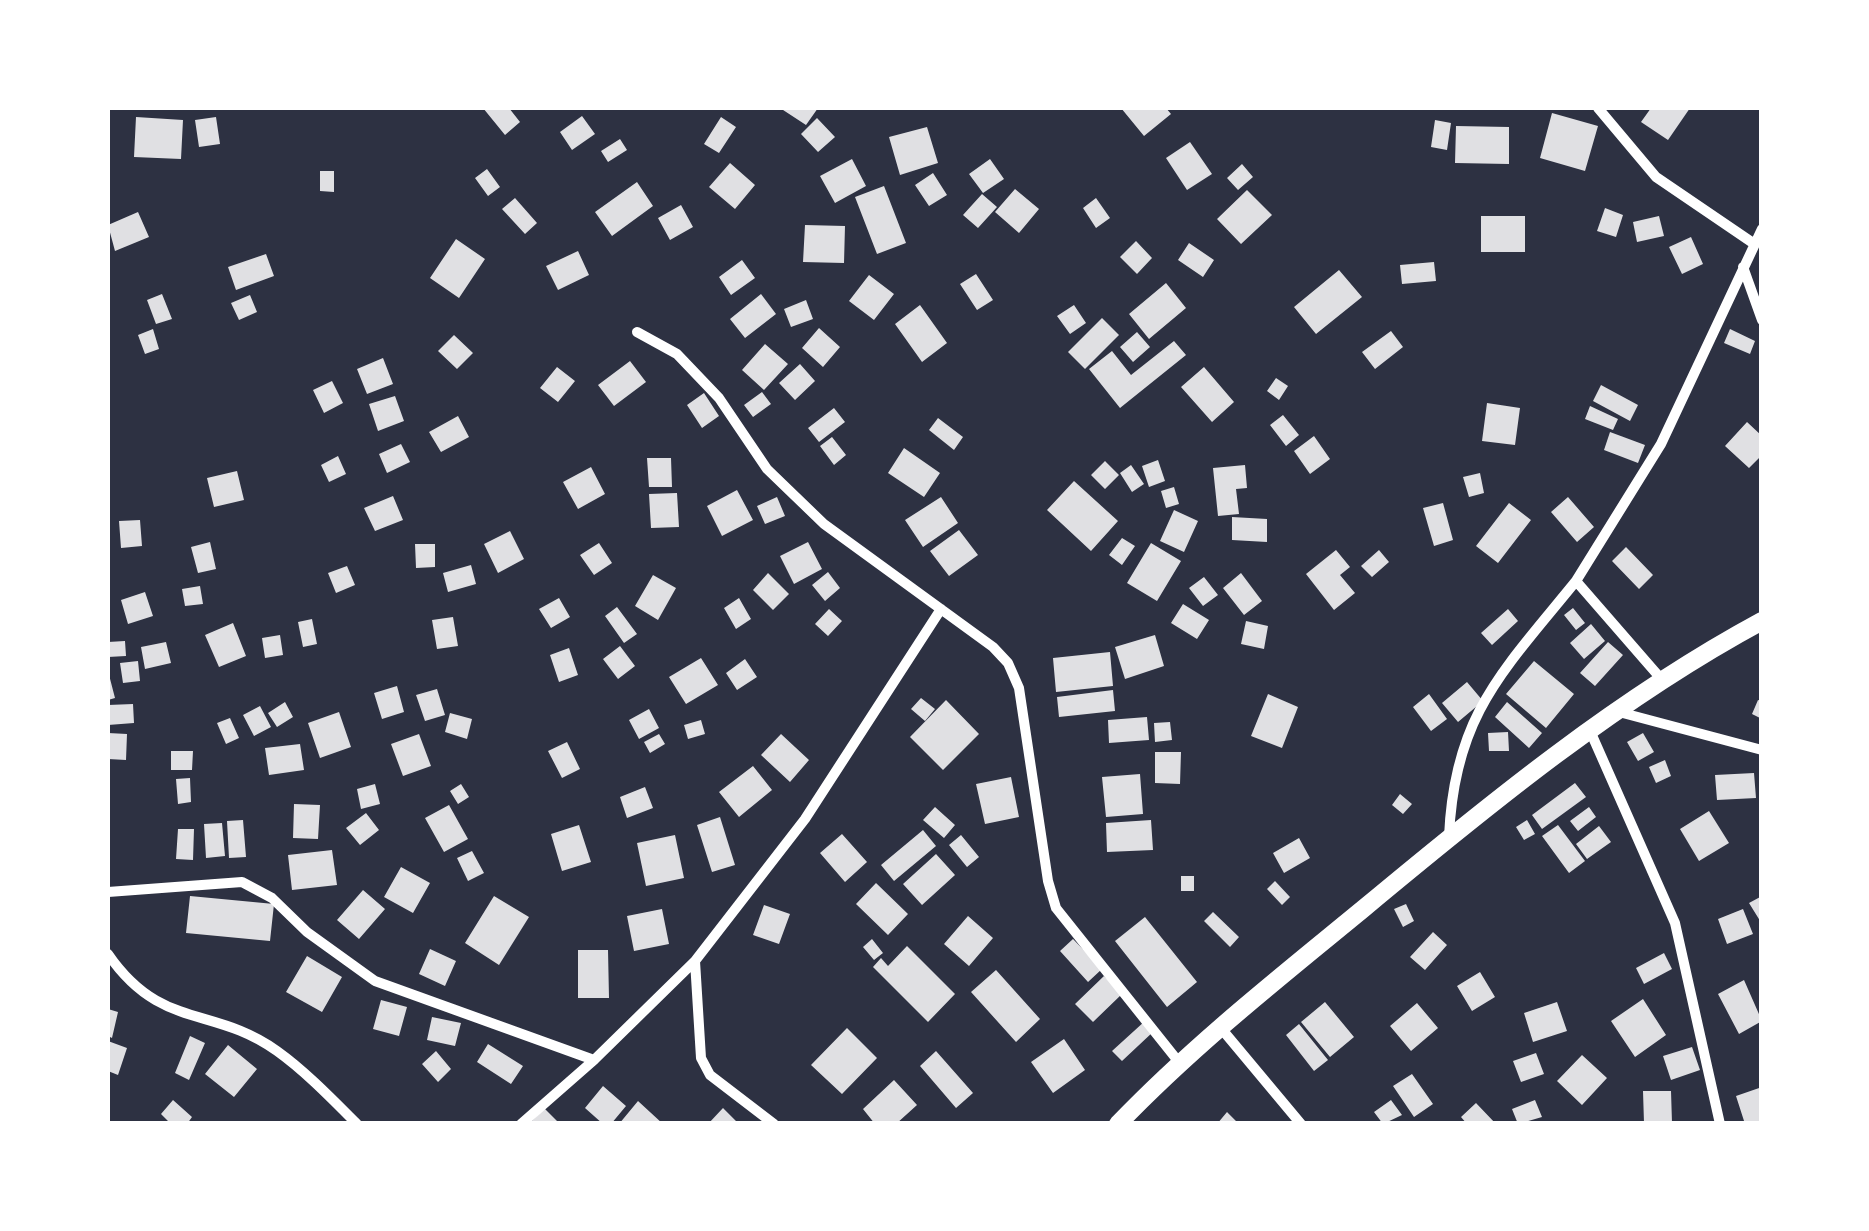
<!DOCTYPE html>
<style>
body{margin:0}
#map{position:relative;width:1869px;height:1231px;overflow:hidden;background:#2d3142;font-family:"Exo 2",sans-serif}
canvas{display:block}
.frame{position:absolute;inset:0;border:110px solid #fff;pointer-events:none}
</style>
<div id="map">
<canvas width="1869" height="1231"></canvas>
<div class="frame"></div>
</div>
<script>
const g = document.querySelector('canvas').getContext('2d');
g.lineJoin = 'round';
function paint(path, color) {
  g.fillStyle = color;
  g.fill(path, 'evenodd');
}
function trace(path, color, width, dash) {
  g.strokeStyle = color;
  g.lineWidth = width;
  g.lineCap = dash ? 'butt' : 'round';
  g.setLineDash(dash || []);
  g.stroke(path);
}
paint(new Path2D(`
 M483,108h26l11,14 -15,13z
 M780,108h38l-12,17z
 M1121,108h45l5,6 -27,22z
 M1651,108h39l-22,32 -27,-18z
 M1552,113l46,13 -13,45 -45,-13z
 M582,116l13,18 -23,16 -12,-18z
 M136,117l47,3 -2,39 -47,-2z
 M216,117l4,27 -21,3 -4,-27z
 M721,117l15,10 -17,26 -15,-9z
 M817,118l18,19 -17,15 -17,-18z
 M1435,120l16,3 -4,27 -16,-3z
 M1456,126l53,1v37l-54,-1z
 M927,127l11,36 -38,12 -11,-38z
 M620,139l7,11 -19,12 -7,-11z
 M1190,142l22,32 -25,16 -21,-32z
 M852,159l14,27 -31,17 -15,-27z
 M990,159l14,20 -21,14 -14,-19z
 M730,163l25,22 -20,24 -26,-22z
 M1242,164l11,13 -15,13 -11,-12z
 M487,169l13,18 -12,9 -13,-18z
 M320,171h14v21l-14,-1z
 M933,173l14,22 -18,11 -14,-21z
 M637,182l16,24 -41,30 -17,-24z
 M884,186l22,57 -29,11 -22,-57z
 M1015,189l24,20 -20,24 -24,-21z
 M1247,190l25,25 -31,29 -24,-25z
 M982,194l15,13 -19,21 -15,-13z
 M515,198l22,25 -12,11 -23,-25z
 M1096,198l14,20 -14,10 -13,-20z
 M681,205l12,22 -23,13 -12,-22z
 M1605,208l18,7 -7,22 -19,-6z
 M138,212l11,25 -34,14 -7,-26z
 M1481,216h44v36h-44z
 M1659,216l5,20 -27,6 -4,-20z
 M805,225l40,1 -1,37 -41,-1z
 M1691,237l12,27 -21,10 -13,-27z
 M456,239l29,20 -26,39 -29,-20z
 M1136,241l16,17 -15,16 -17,-17z
 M1189,243l25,17 -11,17 -25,-17z
 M578,251l11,24 -31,15 -12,-24z
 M266,254l8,22 -38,14 -8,-23z
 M742,260l13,18 -24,17 -12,-18z
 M1434,262l2,19 -34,3 -2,-19z
 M1339,270l23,27 -46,37 -22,-27z
 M976,274l17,26 -16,10 -17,-26z
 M869,275l25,19 -20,26 -25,-19z
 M1166,283l20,25 -37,31 -20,-25z
 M162,294l10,25 -16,5 -9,-24z
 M761,294l15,20 -31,24 -15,-19z
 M250,295l7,17 -18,8 -8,-17z
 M806,300l7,19 -22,8 -7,-18z
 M920,305l27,38 -25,19 -27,-38z
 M1074,305l12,18 -16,11 -13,-18z
 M1102,318l17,17 -34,34 -17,-17z
 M819,328l21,19 -17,20 -21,-19z
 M153,329l6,20 -14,5 -7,-19z
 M1730,329l25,12 -5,13 -26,-11z
 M1391,331l12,16 -28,22 -13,-17z
 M1137,332l13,15 -17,15 -13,-15z
 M454,335l19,18 -16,16 -19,-18z
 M1174,341l12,14 -66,53 -31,-39 23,-18 19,24z
 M765,344l23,20 -24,26 -22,-20z
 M383,358l10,26 -26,10 -10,-25z
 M630,361l16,21 -32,24 -16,-21z
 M800,364l15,17 -20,19 -16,-17z
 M557,367l18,14 -17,21 -18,-14z
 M1204,367l30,35 -22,20 -31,-35z
 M1276,378l12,8 -9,14 -12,-9z
 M332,381l11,22 -19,10 -11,-23z
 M1601,385l37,20 -8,16 -37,-20z
 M762,392l9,12 -18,13 -9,-12z
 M704,393l15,23 -17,12 -15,-23z
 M395,396l9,25 -26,10 -9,-27z
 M1487,403l33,5 -5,37 -33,-4z
 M1590,406l28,13 -5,11 -28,-11z
 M834,408l11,14 -26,20 -11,-14z
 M1283,415l16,20 -13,11 -16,-21z
 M458,416l11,21 -28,15 -12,-20z
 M938,418l25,19 -9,13 -25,-20z
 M1747,422l15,14v19l-13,13 -24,-22z
 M1610,432l35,13 -7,18 -34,-13z
 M1314,436l16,23 -20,15 -16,-23z
 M832,437l14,18 -12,10 -14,-19z
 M401,444l9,18 -23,11 -8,-19z
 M904,448l36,25 -16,24 -36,-24z
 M338,456l8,18 -17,8 -8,-17z
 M647,458h24l1,29h-23z
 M1158,460l7,21 -16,6 -7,-21z
 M1105,461l14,14 -14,14 -14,-14z
 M1131,465l13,19 -12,8 -12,-19z
 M1245,465l2,23 -11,1 3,25 -21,2 -5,-48z
 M591,467l14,27 -27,15 -15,-27z
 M237,471l7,29 -30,7 -7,-29z
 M1480,473l4,20 -15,4 -6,-20z
 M1074,481l44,40 -27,30 -44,-41z
 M1174,487l5,17 -13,4 -5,-17z
 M737,490l16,30 -31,16 -15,-30z
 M677,493l2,34 -28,1 -2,-34z
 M393,496l10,24 -28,11 -11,-23z
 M777,497l8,19 -20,8 -8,-18z
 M941,497l17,26 -35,24 -18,-27z
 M1568,497l26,30 -17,15 -26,-30z
 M1443,503l10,37 -19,6 -11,-38z
 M1509,503l22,17 -33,43 -22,-17z
 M1174,510l24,11 -14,31 -24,-11z
 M1232,517l35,2v23l-35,-2z
 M140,520l2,26 -21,2 -2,-27z
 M959,530l19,25 -29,21 -19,-25z
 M510,531l14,28 -26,14 -14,-29z
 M1122,538l13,8 -13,19 -13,-10z
 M210,542l6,27 -18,4 -7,-26z
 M808,542l14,27 -28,15 -14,-28z
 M599,543l13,20 -18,12 -14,-20z
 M1151,543l30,18 -24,40 -30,-18z
 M415,544h20v23l-19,1z
 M1626,547l27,28 -14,14 -27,-28z
 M1336,550l14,17 -10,8 15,18 -21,17 -28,-36z
 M1379,550l10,12 -17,15 -11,-11z
 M471,565l5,19 -28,8 -5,-19z
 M347,566l8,19 -19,8 -8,-20z
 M828,572l12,16 -15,13 -13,-16z
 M768,573l21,21 -16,16 -20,-20z
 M1241,573l21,28 -18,14 -21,-27z
 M653,575l23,13 -18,32 -23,-14z
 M1204,577l14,18 -15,11 -14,-18z
 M200,586l3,18 -18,2 -3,-17z
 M145,592l8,24 -25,8 -7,-24z
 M559,598l11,19 -19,11 -12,-19z
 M739,598l12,21 -15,10 -12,-21z
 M1183,604l26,16 -12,19 -26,-16z
 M617,607l20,27 -13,9 -19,-27z
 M1573,608l12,15 -9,7 -12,-15z
 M829,609l13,12 -14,15 -13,-12z
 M1508,609l10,12 -26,24 -11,-12z
 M453,617l5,29 -21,3 -5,-29z
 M312,619l5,25 -14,3 -5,-25z
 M1246,621l22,5 -4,23 -23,-5z
 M233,623l13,33 -27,11 -14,-32z
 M1591,624l14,17 -21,18 -14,-16z
 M280,635l3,20 -18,3 -3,-20z
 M1155,635l9,31 -39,13 -10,-32z
 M125,641l1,15 -18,1v-15z
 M166,642l5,21 -26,6 -4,-22z
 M1608,642l15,13 -28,31 -15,-13z
 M620,646l15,20 -17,13 -15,-20z
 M569,648l9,27 -19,7 -9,-27z
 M1110,652l3,34 -57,6 -3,-34z
 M701,658l17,27 -32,19 -17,-27z
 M745,659l12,18 -20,13 -11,-17z
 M138,661l2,20 -17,2 -3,-20z
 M1534,661l40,33 -28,34 -40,-34z
 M108,671l7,27 -7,2z
 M1467,682l16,19 -25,21 -16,-19z
 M397,686l7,26 -22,7 -8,-26z
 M437,689l8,26 -20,6 -9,-26z
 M1113,690l2,21 -56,6 -2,-20z
 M1268,694l30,13 -16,41 -31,-12z
 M1429,694l18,25 -16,12 -18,-24z
 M921,698l14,11 -10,12 -14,-12z
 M946,700l33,34 -36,36 -33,-33z
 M1758,700l4,1v18l-10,-5z
 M285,702l8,15 -16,10 -9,-14z
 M1507,702l35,31 -13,15 -34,-31z
 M133,704l1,19 -26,2v-20z
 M260,706l11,21 -17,9 -11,-21z
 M649,709l10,19 -20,11 -10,-19z
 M339,712l12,35 -31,11 -12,-35z
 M450,713l22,6 -5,20 -22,-7z
 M1147,717l2,23 -40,3 -1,-23z
 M230,718l9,20 -13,6 -9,-21z
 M701,720l4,14 -17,5 -4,-14z
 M1170,722l2,18 -17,2 -1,-19z
 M1508,732l1,19h-20l-1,-18z
 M108,733l19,1 -1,26 -18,-1z
 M1643,733l11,19 -16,9 -11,-19z
 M419,734l12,32 -28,10 -12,-32z
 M659,734l6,10 -15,9 -6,-11z
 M781,734l28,26 -19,22 -29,-27z
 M567,742l13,27 -18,9 -14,-27z
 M300,744l4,26 -35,5 -4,-27z
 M171,751h22l-1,19h-21z
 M1155,752h26l-1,32 -25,-1z
 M1665,760l6,16 -15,7 -7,-16z
 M753,766l19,24 -33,27 -20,-25z
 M1754,773l2,25 -39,2 -2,-25z
 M1140,774l3,40 -37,3 -4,-40z
 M1011,777l8,40 -34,7 -9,-40z
 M190,778l1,24 -13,2 -2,-25z
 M1575,783l11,14 -44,32 -10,-14z
 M375,784l5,20 -19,5 -4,-20z
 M461,784l8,13 -11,7 -8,-13z
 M645,787l8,21 -26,10 -7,-21z
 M1400,794l12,10 -9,10 -11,-9z
 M294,804l26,1 -2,34 -25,-1z
 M449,805l19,34 -24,13 -19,-34z
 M935,807l20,18 -11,13 -21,-18z
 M1589,807l7,10 -18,14 -8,-10z
 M1709,811l20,32 -30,18 -19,-32z
 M366,813l13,17 -19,15 -14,-17z
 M720,817l15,48 -23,7 -15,-47z
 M243,820l3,37 -17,1 -2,-37z
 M1151,820l2,30 -46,2 -1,-29z
 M1527,820l8,14 -11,6 -8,-13z
 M222,823l3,33 -19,2 -2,-34z
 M579,825l12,37 -29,9 -11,-37z
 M1558,825l27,36 -16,12 -27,-37z
 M1599,826l12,16 -24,17 -11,-15z
 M178,829h16l-1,31 -17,-1z
 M923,830l13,16 -42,35 -13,-16z
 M842,834l25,28 -22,20 -25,-29z
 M675,835l9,43 -38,8 -9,-43z
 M961,835l18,22 -12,10 -18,-22z
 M1299,838l11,20 -26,15 -11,-20z
 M332,850l5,35 -45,5 -4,-35z
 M472,851l12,22 -16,8 -11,-23z
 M936,854l19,21 -33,30 -19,-21z
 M401,867l29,16 -17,30 -29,-16z
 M1181,876h13v15h-13z
 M1275,881l15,16 -8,8 -15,-16z
 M876,883l32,31 -20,21 -32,-31z
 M363,890l22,19 -26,30 -22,-19z
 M190,896l84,8 -4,37 -84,-8z
 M494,896l35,21 -30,48 -34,-22z
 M1762,896v28l-13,-21z
 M1406,904l8,17 -11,6 -9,-18z
 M764,905l26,9 -11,30 -26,-9z
 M662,909l7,35 -35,7 -7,-35z
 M1743,909l10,25 -26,10 -9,-25z
 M1213,912l26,25 -9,10 -26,-26z
 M968,916l25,22 -24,28 -25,-22z
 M1145,917l52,65 -30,25 -52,-66z
 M1433,932l14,13 -22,25 -15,-13z
 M872,939l11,14 -9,7 -11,-13z
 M1073,939l29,30 -14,13 -28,-31z
 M907,946l48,48 -27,28 -55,-55 8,-9 7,8z
 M430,949l26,12 -11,25 -26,-12z
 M578,950h30l1,48h-31z
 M1664,953l8,16 -28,15 -8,-16z
 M307,956l35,21 -20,35 -36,-20z
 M996,970l44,49 -24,23 -45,-50z
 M1480,972l15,25 -23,14 -15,-25z
 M1104,976l18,18 -29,28 -18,-18z
 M1744,980l18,41 -23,13 -21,-40z
 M1643,999l23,36 -31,22 -24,-36z
 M381,1000l26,7 -8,29 -26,-7z
 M1325,1002l29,35 -24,20 -29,-35z
 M1557,1002l10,29 -34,11 -9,-29z
 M1417,1003l21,25 -27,23 -21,-25z
 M108,1009l10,3 -6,26 -4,-2z
 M432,1017l29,6 -6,23 -28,-6z
 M1145,1021l9,10 -32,30 -10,-10z
 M1299,1024l29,36 -14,11 -28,-36z
 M847,1028l30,30 -35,36 -31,-29z
 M190,1036l15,7 -16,37 -14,-7z
 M1064,1039l21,31 -32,23 -22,-31z
 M108,1041l19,7 -9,27 -10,-4z
 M488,1044l35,22 -12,18 -34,-22z
 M228,1045l29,24 -23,28 -29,-23z
 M1692,1047l8,23 -29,10 -8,-24z
 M436,1051l15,18 -13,13 -16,-18z
 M936,1051l37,42 -17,15 -36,-42z
 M1536,1053l8,21 -23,8 -8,-21z
 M1582,1055l25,23 -25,27 -25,-24z
 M1412,1074l21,30 -19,13 -21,-31z
 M894,1080l23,25 -21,19h-21l-12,-15z
 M603,1086l23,20 -15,18h-8l-18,-16z
 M1762,1087v37h-17l-9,-28z
 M1643,1091h28l1,32h-28z
 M173,1100l19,17 -5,7h-16l-10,-10z
 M1391,1100l11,15 -19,9 -9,-12z
 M1535,1100l7,17 -24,7 -6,-15z
 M638,1101l25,23h-44z
 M1476,1103l20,21h-29l-6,-7z
 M544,1108l16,16h-31z
 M723,1108l13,13 -28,3z
 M1227,1112l12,12h-22z`), '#e0e0e3');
trace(new Path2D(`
 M1598,108l58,69 97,66
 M1743,267l19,53
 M637,332l40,22 42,44 48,71 57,55 169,123 15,16 11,25 29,193 8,27 122,153
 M1663,681l-87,-100 85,-137 101,-215
 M1619,712l143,38
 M1591,733l84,190 45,201
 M1449,837c5,-122 54,-166 127,-256
 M108,892l134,-10 30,16 35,34 68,49 219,79
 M108,954c53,77 105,51 169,97 28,20 55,48 80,73
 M695,961l6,97 9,17 64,49
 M1220,1027l81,97
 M521,1124l73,-64 101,-99 110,-142 136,-210`), '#fff', 10);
trace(new Path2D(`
 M1118,1124c76,-79 161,-146 245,-215 125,-104 256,-211 399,-288`), '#fff', 18);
</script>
